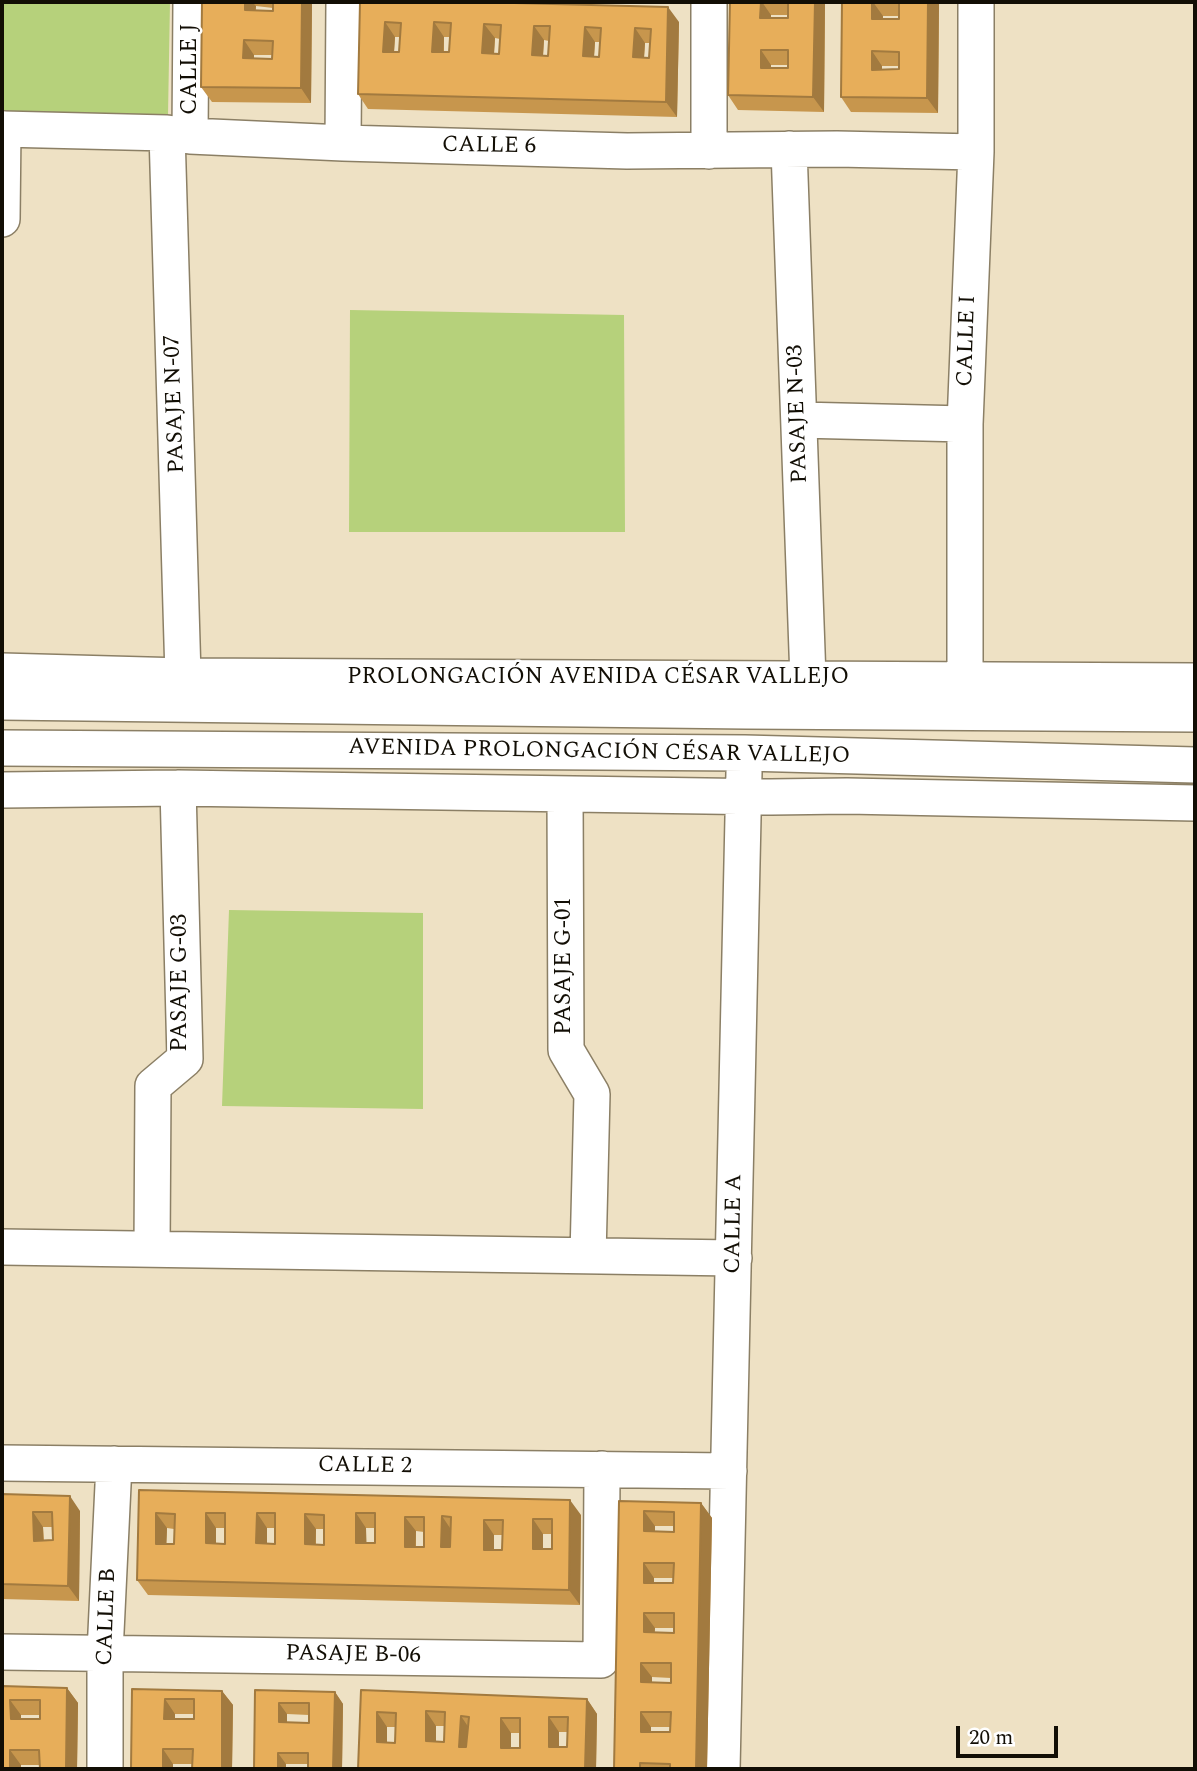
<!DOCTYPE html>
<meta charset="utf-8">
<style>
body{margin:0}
#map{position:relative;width:1197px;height:1771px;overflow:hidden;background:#eee1c4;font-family:Spectral,serif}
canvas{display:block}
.frame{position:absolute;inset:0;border:4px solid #120e05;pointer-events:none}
.scale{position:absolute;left:956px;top:1726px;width:102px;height:32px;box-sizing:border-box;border:4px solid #120e05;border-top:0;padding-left:9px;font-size:21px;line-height:24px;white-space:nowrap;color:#120e05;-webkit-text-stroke:5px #fff;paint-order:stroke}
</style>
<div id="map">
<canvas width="1197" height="1771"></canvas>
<div class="frame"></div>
<div class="scale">20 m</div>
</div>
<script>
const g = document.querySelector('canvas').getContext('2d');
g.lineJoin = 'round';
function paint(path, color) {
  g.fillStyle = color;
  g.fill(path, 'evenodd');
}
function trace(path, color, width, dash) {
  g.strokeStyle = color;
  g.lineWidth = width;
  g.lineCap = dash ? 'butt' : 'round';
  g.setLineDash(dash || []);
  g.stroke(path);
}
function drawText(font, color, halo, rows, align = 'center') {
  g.font = font + ' Spectral,serif';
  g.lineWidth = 5;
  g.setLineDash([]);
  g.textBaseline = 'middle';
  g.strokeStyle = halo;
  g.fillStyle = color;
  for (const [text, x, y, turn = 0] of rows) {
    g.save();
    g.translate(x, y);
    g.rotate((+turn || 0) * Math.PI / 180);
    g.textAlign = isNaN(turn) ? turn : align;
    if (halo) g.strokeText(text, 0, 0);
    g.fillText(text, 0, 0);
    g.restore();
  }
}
paint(new Path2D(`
 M2,2h168l-2,113 -166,-3z
 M350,310l274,5 1,217h-276z
 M229,910l194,3v196l-201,-3z`), '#b6d17b');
const minor = new Path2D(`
 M2,129l165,4 23,3 153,7 284,8 210,-2 139,3
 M167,133l16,543
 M190,136l1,-134
 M343,143l1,-141
 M789,149l19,530
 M709,151v-149
 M2,219l1,-90
 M799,420l166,4
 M2,671l181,5 1012,5
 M965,680v-256l11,-272v-150
 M2,702l744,9 449,3
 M2,748l743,5 450,12
 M2,790l176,-2 593,9 76,-1 348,7
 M565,794l1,256 26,44 -4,162
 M2,1247l732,11
 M152,1249l1,-163 32,-27 -7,-271
 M2,1463l727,8
 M2,1652l599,8 1,-191
 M105,1769v-116l9,-189
 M722,1769l22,-997`);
trace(minor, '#8b7f65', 38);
trace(minor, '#fff', 35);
paint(new Path2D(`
 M202,2h110l-1,101 -99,-1 -11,-15zM256,6l17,2v3h-18zM254,55h18v4l-18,-1z
 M360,2l319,20 -2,95 -309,-8 -10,-15zM395,37h5l-1,15h-5zM444,37h6l-1,15h-5zM495,38l5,1 -1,15h-5zM544,40l5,1 -1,15h-5zM595,42h5l-1,15h-5zM645,43h5l-1,15h-5z
 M730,2h95l-1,110 -86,-2 -10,-15zM771,15h17v3h-17zM771,65h17v3h-17z
 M842,2h97l-1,111 -87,-1 -10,-15zM883,16h16v3h-16zM882,66h17v3h-17z
 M139,1490l442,25 -1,90 -432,-10 -11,-15zM167,1528l7,1v15h-8zM216,1528h9v16l-9,-1zM267,1528h8v16l-8,-1zM366,1528h9v15h-9zM316,1529h8v16h-8zM416,1531l8,1v15h-8zM543,1534h9v15h-9zM494,1535h9l-1,15h-8z
 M2,1494l78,17 -1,90 -77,-2v-57h1v-13h-1zM43,1527h9l1,13 -9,1z
 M619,1501l82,2 11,15 -5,251h-93zM655,1526h19v6l-19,-1zM654,1578h19v5h-19zM655,1628h19v5h-20zM652,1677l19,1v5h-19zM651,1727h19v5h-19z
 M2,1686l65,2 11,15 -1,66h-54h17v-4h-19v4h-19zM21,1715h19v4h-19z
 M132,1689l90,2 11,14 -1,64h-40l1,-5h-20v5h-42zM175,1714h19v5h-19z
 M255,1690l80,2 8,12 -1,65h-34v-5h-22l-32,5zM287,1714l22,1v8h-22z
 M361,1690l226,9 10,15 -1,55h-238zM436,1726h8v16h-8zM387,1727h9l-1,16h-8zM559,1732h8v15h-8zM511,1733h9v15h-9z`), '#c7964d');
paint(new Path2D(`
 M245,2h7l4,4 -1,19 -10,-15z
 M302,2h10l-1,101 -10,-15z
 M761,2h1l9,13v18l-11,-15z
 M815,2h10l-1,110 -11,-15z
 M873,2l10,14 -1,18 -10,-15z
 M928,2h11l-1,111 -11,-15z
 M668,7l11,15 -2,95 -11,-15z
 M385,22l10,15 -2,30 -10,-15z
 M434,22l10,15 -1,30 -11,-15z
 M484,24l11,14 -2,30 -11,-15z
 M534,26l10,14 -2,30 -10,-15z
 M585,27l10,15 -2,29 -10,-15z
 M635,28l10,15 -2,29 -10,-15z
 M244,40l10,15v18l-11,-15z
 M761,50l10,15v18l-10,-15z
 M872,51l10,15v18l-10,-14z
 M70,1496l10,15 -1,90 -11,-15z
 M570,1500l11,15 -1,90 -11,-15z
 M701,1503l11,15 -5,251h-11z
 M644,1511l11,15v20l-11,-15z
 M33,1512l10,15 1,29 -10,-15z
 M156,1513l11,15 -1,30 -10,-14z
 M206,1513l10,15v30l-10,-15z
 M257,1513l10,15v30l-11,-15z
 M356,1513l10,15 1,29 -11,-14z
 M305,1514l11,15 -1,30 -10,-15z
 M442,1516l10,15v31l-11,-15z
 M405,1517l11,14 -1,31 -10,-15z
 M533,1519l10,15v29l-10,-14z
 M484,1520l10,15v30l-10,-15z
 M644,1563l10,15v20l-10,-15z
 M644,1613l11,15 -1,19 -10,-15z
 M641,1663l11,14v20l-11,-15z
 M67,1688l11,15 -1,66h-11z
 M222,1691l11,14 -1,64h-10z
 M335,1692l8,12 -1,65h-9z
 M165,1699l10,15v20l-11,-15z
 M587,1699l10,15 -1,55h-11z
 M10,1700l11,15v19l-10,-15z
 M279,1703l8,11v20l-8,-12z
 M426,1711l10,15v30l-10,-15z
 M377,1712l10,15v30l-10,-15z
 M641,1712l10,15v20l-10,-15z
 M461,1716l10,15 -2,30 -10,-14z
 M549,1717l10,15v30l-10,-15z
 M501,1718l10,15v30l-10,-15z
 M163,1749l10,15v5h-10z
 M10,1750l11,15v4h-11z
 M278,1753l8,11v5h-8z`), '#a27a3f');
const building = new Path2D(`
 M202,2h43v8l28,1v-9h29l-1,86 -100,-1zM244,40l29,1 -1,18 -29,-1z
 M360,2h116l192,5 -2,95 -308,-8zM385,22l16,1 -2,29h-16zM434,22l17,1 -2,29h-17zM484,24l17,1 -2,29 -17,-1zM534,26h16l-2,30 -16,-1zM585,27l16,1 -2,29 -16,-1zM635,28l16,1 -2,29 -16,-1z
 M730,2h31l-1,16h28v-16h27l-2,95 -85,-2zM761,50h27v18h-27z
 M842,2h30v17h27v-17h29l-1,96 -86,-1zM872,51l27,1v17l-27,1z
 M139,1490l431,10 -1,90 -432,-10zM156,1513l19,1 -1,30h-18zM206,1513h19v31l-19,-1zM257,1513h18v31l-19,-1zM356,1513h19v30h-19zM305,1514l19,1v30l-19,-1zM442,1516l9,1 -1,30h-9zM405,1517h19v30h-19zM533,1519h19v30h-19zM484,1520h19l-1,30h-18z
 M2,1494l68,2 -2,90 -66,-2v-42h1zM33,1512h19l1,28 -19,1z
 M619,1501l82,2 -5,266h-26v-5l-30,-1v6h-26zM644,1511l30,1v20l-30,-1zM644,1563h30l-1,20h-29zM644,1613h30v20l-30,-1zM641,1663h30v20l-30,-1zM641,1712h30l-1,20h-29z
 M2,1686l65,2 -1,81h-42h16l-1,-19h-29v19h-8zM10,1700h30v19h-29z
 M132,1689l90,2v78h-30l1,-20h-30v20h17h-49zM165,1699h29v20h-30z
 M255,1690l80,2 -2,77h-25v-16h-30v16h-24zM279,1703h30v20l-30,-1z
 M361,1690l226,9 -2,70h-227zM426,1711l19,1 -1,30 -18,-1zM377,1712l19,1 -1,30 -18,-1zM461,1716l8,1 -3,30h-7zM549,1717h19l-1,30h-18zM501,1718h19v30h-19z`);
paint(building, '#e7ae5a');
trace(building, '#a27a3f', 2);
drawText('23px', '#120e05', '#fff', [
 ["CALLE J",191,69,-90],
 ["CALLE 6",489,147,1],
 ["CALLE I",968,341,-88],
 ["PASAJE N-07",176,404,-92],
 ["PASAJE N-03",799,414,-92],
 ["PROLONGACIÓN AVENIDA CÉSAR VALLEJO",598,678],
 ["AVENIDA PROLONGACIÓN CÉSAR VALLEJO",599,753,1],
 ["PASAJE G-01",565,966,-90],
 ["PASAJE G-03",181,983,-90],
 ["CALLE A",735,1224,-89],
 ["CALLE 2",365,1467,1],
 ["CALLE B",108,1617,-88],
 ["PASAJE B-06",353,1656,1]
]);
</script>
